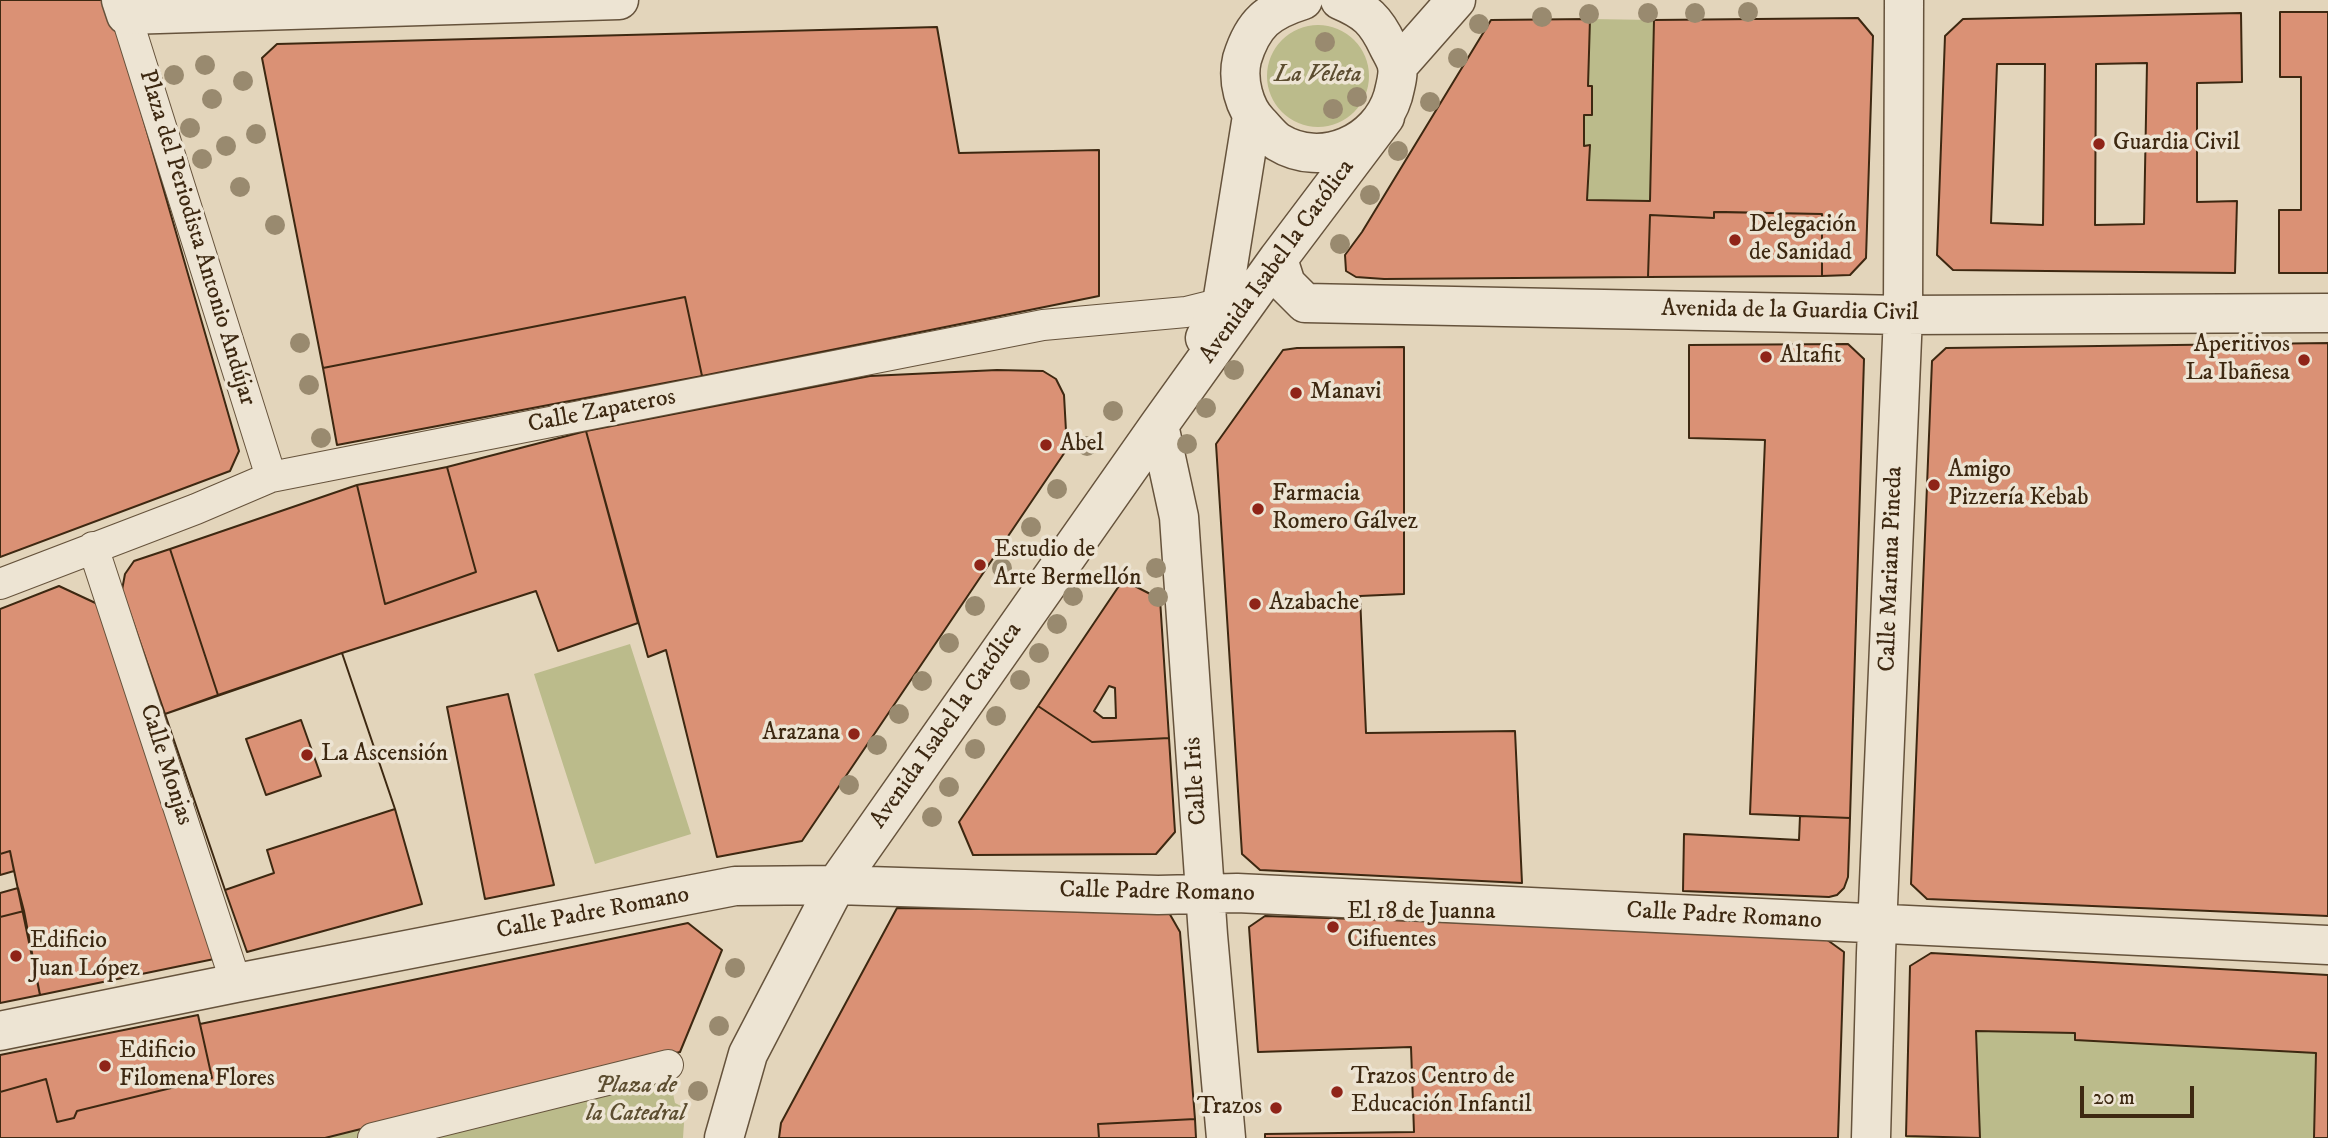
<!DOCTYPE html>
<meta charset="utf-8">
<style>
body{margin:0}
#map{position:relative;width:2328px;height:1138px;overflow:hidden;background:#e3d5bb;font-family:"IM FELL DW Pica",serif}
canvas{display:block}
.scale{position:absolute;left:2080px;top:1086px;width:114px;height:32px;box-sizing:border-box;border:4px solid #3d2811;border-top:0;padding-left:9px;font-size:21px;line-height:24px;white-space:nowrap;color:#3d2811;-webkit-text-stroke:5px #ede4d3;paint-order:stroke}
</style>
<div id="map">
<canvas width="2328" height="1138"></canvas>
<div class="scale">20 m</div>
</div>
<script>
const g = document.querySelector('canvas').getContext('2d');
g.lineJoin = 'round';
function paint(path, color) {
  g.fillStyle = color;
  g.fill(path, 'evenodd');
}
function trace(path, color, width, dash) {
  g.strokeStyle = color;
  g.lineWidth = width;
  g.lineCap = dash ? 'butt' : 'round';
  g.setLineDash(dash || []);
  g.stroke(path);
}
function drawText(font, color, halo, rows, align = 'center') {
  g.font = font + ' "IM FELL DW Pica",serif';
  g.lineWidth = 7;
  g.setLineDash([]);
  g.textBaseline = 'middle';
  g.strokeStyle = halo;
  g.fillStyle = color;
  for (const [text, x, y, turn = 0] of rows) {
    g.save();
    g.translate(x, y);
    g.rotate((+turn || 0) * Math.PI / 180);
    g.textAlign = isNaN(turn) ? turn : align;
    if (halo) g.strokeText(text, 0, 0);
    g.fillText(text, 0, 0);
    g.restore();
  }
}
paint(new Path2D(`
 M1590,19l64,1 -4,181 -63,-1 3,-54h-6v-31l8,-1v-28h-4z
 M1267 76a51 51 0 1 1 102 0a51 51 0 1 1-102 0Z
 M630,644l61,190 -96,30 -61,-190z
 M1976,1031l99,2 191,18 50,2 -2,85h-408v-2l74,1z
 M665,1056l10,47 10,5 -2,30h-358l224,-56z`), '#bbbb8b');
const building = new Path2D(`
 M0,0h109l130,451 -9,20 -230,86z
 M2280,12h48v261h-49v-63h22v-133h-21z
 M2241,13l1,69 -45,1v119l40,-1 -2,72 -282,-3 -16,-15 8,-219 18,-17zM2147,63l-3,161 -49,1 1,-161zM1997,64h48l-2,161 -52,-2z
 M1858,18l15,18 -7,222 -16,17 -28,1v-62l-97,-2h-11v6l-64,-3 -2,62 -264,2 -28,-2 -10,-6 -1,-16 17,-23 129,-212 99,-1 -2,67h4v29h-8v31l6,-1 -3,55 63,1 4,-181z
 M937,27l22,126 140,-3v146l-397,80 -17,-79 -362,71 -61,-310 15,-14z
 M1714,212l108,2v62l-174,1 2,-62 64,3z
 M685,297l17,79 -365,69 -14,-77z
 M2328,343v573l-401,-17 -16,-15 21,-523 14,-13z
 M1848,344l16,15 -14,459 -100,-4 15,-374 -76,-2v-93z
 M1404,347v247l-44,2 6,137 149,-2 7,152 -262,-13 -18,-16 -26,-410 67,-94 14,-2z
 M997,370l46,1 13,8 8,16 3,54 -265,392 -85,16 -51,-207 -18,7 -62,-226 284,-55z
 M586,431l52,192 -80,28 -22,-60 -194,62 -124,42 -48,-146 187,-64 28,119 91,-32 -29,-105z
 M447,467l29,105 -91,32 -28,-119z
 M170,549l48,146 -53,19 -43,-124 3,-16 9,-13z
 M1123,580l37,19 9,139 -77,4 -54,-36zM1109,686l6,2 1,30h-13l-9,-7z
 M59,586l45,21 115,351 -179,37 -30,-144 -10,3v-245z
 M342,653l53,156 -128,41 7,23 -49,17 -60,-176zM301,720l20,56 -55,19 -20,-56z
 M342,653l53,156 -128,41 7,23 -49,17 -60,-176z
 M508,694l46,191 -69,14 -38,-192z
 M1038,706l54,36 77,-4 6,94 -19,22 -183,1 -14,-33z
 M395,809l27,95 -175,48 -22,-62 49,-17 -7,-23z
 M1800,816l50,2 -2,59 -4,11 -7,7 -8,2 -146,-6 1,-57 115,6z
 M10,851l4,20 -14,4v-21z
 M18,888l6,23 -24,6v-24z
 M897,908l271,3 12,21 15,187 -97,5 1,14h-320l2,-15z
 M24,911l16,84 -40,8v-86z
 M1265,916l554,18 25,18 -6,186h-573v-4l149,-2 -3,-85 -153,5 -9,-125z
 M688,923l34,27 -42,102 -131,30 -224,56h-325v-46l46,-13 11,43 17,-4 3,-7 135,-33 -12,-54z
 M1931,953l397,22v163h-14l2,-85 -241,-13v-7l-99,-2 4,107 -74,-2 4,-170z
 M198,1015l14,63 -135,33 -3,7 -17,4 -11,-43 -46,13v-37z
 M1195,1119l1,19h-97l-1,-14z`);
paint(building, '#da9175');
trace(building, '#3d2811', 2);
const pedestrian = new Path2D(`
 M126,15l145,462
 M93,547l143,436
 M0,584l196,-75 75,-32 772,-152 143,-13 36,-9
 M373,1138l295,-73`);
const minor = new Path2D(`
 M121,0l5,15 493,-15
 M1303,0c-35,11 -50,23 -61,59 -5,21 2,49 17,64 6,6 12,14 19,19 44,27 101,1 115,-46 2,-9 6,-21 4,-31 -2,-7 -6,-13 -9,-19 -12,-26 -22,-35 -48,-46
 M1397,67l59,-67
 M1278,259l8,25 19,19 598,12 425,-2
 M1205,338l17,-35 30,-187
 M1159,425l20,92 29,418 18,203
 M0,1031l236,-48 499,-97 101,-1 322,10 79,-2 1091,52
 M724,1138l24,-84 88,-169 323,-460 119,-166 107,-142
 M1871,1138l5,-185 27,-638 1,-315`);
trace(pedestrian, '#66533c', 32);
trace(minor, '#66533c', 41);
trace(pedestrian, '#ede4d3', 30);
trace(minor, '#ede4d3', 38);
g.fillStyle = '#998a6f';
for (const [x, y] of [
 [1748,12],
 [1648,13],
 [1695,13],
 [1589,14],
 [1542,17],
 [1479,24],
 [1325,42],
 [1458,58],
 [205,65],
 [1327,74],
 [174,75],
 [243,81],
 [1357,97],
 [212,99],
 [1430,102],
 [1333,109],
 [190,128],
 [256,134],
 [226,146],
 [1398,151],
 [202,159],
 [240,187],
 [1370,195],
 [275,225],
 [1340,244],
 [300,343],
 [1234,370],
 [309,385],
 [1206,408],
 [1113,411],
 [321,438],
 [1187,444],
 [1087,446],
 [1057,489],
 [1031,527],
 [1002,568],
 [1156,568],
 [1073,596],
 [1158,597],
 [975,606],
 [1057,624],
 [949,643],
 [1039,653],
 [1020,680],
 [922,681],
 [899,714],
 [996,716],
 [877,745],
 [975,749],
 [849,785],
 [949,787],
 [932,817],
 [735,968],
 [719,1026],
 [698,1091]
]) {
  g.beginPath();
  g.arc(x, y, 10, 0, 2 * Math.PI);
  g.fill();
}
for (const [x, y, r, color] of [
 [2099,144,7,"#8f2418"],
 [1735,240,7,"#8f2418"],
 [1766,357,7,"#8f2418"],
 [2304,360,7,"#8f2418"],
 [1296,393,7,"#8f2418"],
 [1046,445,7,"#8f2418"],
 [1934,485,7,"#8f2418"],
 [1258,509,7,"#8f2418"],
 [980,565,7,"#8f2418"],
 [1255,604,7,"#8f2418"],
 [854,734,7,"#8f2418"],
 [307,755,7,"#8f2418"],
 [1333,927,7,"#8f2418"],
 [16,956,7,"#8f2418"],
 [105,1066,7,"#8f2418"],
 [1337,1092,7,"#8f2418"],
 [1276,1108,7,"#8f2418"]
]) {
  const dot = new Path2D();
  dot.arc(x, y, r, 0, 2 * Math.PI);
  g.fillStyle = color;
  g.fill(dot);
  trace(dot, '#ede4d3', 2.5);
}
drawText('italic 24px', '#5c4d30', '#ede4d3', [
 ["La Veleta",1318,76],
 ["Plaza de",636,1087],
 ["la Catedral",636,1115]
]);
drawText('24px', '#3d2811', '#ede4d3', [
 ["Guardia Civil",2113,144],
 ["Delegación",1749,226],
 ["de Sanidad",1749,254],
 ["Aperitivos",2290,346,"right"],
 ["La Ibañesa",2290,374,"right"],
 ["Altafit",1780,357],
 ["Manavi",1310,393],
 ["Abel",1060,445],
 ["Amigo",1948,471],
 ["Pizzería Kebab",1948,499],
 ["Farmacia",1272,495],
 ["Romero Gálvez",1272,523],
 ["Estudio de",994,551],
 ["Arte Bermellón",994,579],
 ["Azabache",1269,604],
 ["Arazana",840,734,"right"],
 ["La Ascensión",321,755],
 ["El 18 de Juanna",1347,913],
 ["Cifuentes",1347,941],
 ["Edificio",30,942],
 ["Juan López",30,970],
 ["Edificio",119,1052],
 ["Filomena Flores",119,1080],
 ["Trazos Centro de",1351,1078],
 ["Educación Infantil",1351,1106],
 ["Trazos",1262,1108,"right"]
], 'left');
drawText('24px', '#3d2811', '#ede4d3', [
 ["Plaza del Periodista Antonio Andújar",196,238,73],
 ["Avenida Isabel la Católica",1278,262,-54],
 ["Avenida de la Guardia Civil",1790,312,1],
 ["Calle Zapateros",602,412,-11],
 ["Calle Mariana Pineda",1892,569,-88],
 ["Avenida Isabel la Católica",947,726,-55],
 ["Calle Monjas",165,765,72],
 ["Calle Iris",1197,781,-94],
 ["Calle Padre Romano",1157,893,1],
 ["Calle Padre Romano",593,914,-11],
 ["Calle Padre Romano",1724,917,3]
]);
</script>
